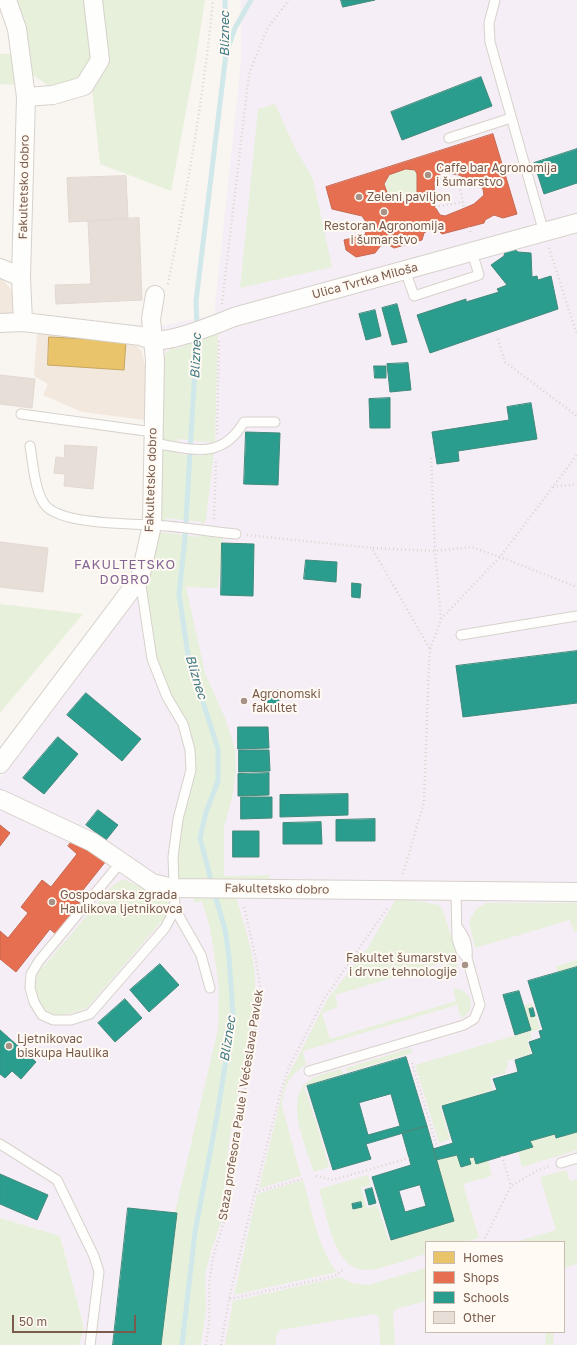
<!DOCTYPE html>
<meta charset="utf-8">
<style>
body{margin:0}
#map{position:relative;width:577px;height:1345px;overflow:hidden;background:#f9f5f0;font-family:"Golos Text",sans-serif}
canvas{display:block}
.legend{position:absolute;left:425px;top:1241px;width:140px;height:92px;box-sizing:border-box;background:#fffaf3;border:1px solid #cabbb1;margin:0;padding:5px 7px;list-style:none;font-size:12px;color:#7a5c4d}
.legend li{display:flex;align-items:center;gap:8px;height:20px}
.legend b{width:20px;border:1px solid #cabbb1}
.scale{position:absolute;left:12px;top:1315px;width:124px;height:18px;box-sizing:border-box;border:2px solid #7a5c4d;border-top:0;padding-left:5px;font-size:12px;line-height:14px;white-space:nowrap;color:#7a5c4d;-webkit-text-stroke:3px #fffaf3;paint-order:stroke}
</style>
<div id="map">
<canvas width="577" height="1345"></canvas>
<ul class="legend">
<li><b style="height:11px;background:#e9c46a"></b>Homes</li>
<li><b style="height:11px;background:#e76f51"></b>Shops</li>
<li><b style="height:11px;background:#2a9d8f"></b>Schools</li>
<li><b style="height:11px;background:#e6ded7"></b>Other</li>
</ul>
<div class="scale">50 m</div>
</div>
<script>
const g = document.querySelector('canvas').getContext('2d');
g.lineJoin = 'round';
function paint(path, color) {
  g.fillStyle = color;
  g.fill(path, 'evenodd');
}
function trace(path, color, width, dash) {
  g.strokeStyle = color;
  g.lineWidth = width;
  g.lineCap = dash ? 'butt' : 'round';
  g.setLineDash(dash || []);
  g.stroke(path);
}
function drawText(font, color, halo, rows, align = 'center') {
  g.font = font + ' "Golos Text",sans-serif';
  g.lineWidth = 4;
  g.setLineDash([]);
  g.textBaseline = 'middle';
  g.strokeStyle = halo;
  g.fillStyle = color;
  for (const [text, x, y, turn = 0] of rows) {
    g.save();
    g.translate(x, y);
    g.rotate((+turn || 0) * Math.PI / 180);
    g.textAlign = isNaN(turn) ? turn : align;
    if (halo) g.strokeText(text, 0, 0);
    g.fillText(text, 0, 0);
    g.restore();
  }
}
paint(new Path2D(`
 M0,276l14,17 1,22 -15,4z
 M37,333l97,11 7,6 6,22 -2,48 -63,-8 -39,-17 5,-11 -14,-8z`), '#f2e8de');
paint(new Path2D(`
 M241,0h336v1345h-498l5,-18 -24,-91 -60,-18v-439l150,-204 11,-216v-33l53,-11 27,-253zM426,1242h138v90h-138z`), '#f6eef6');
paint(new Path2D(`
 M14,0h191l-10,63 -24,128 -71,-27 -9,-85 -31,14 -29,-19z
 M0,54h12l5,31 -17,-1z
 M275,104l19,42 19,33 19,88 -92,21 18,-179z
 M410,169l5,1 3,8 -3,20 -14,4 -13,-7 -4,-11c4,-11 15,-15 26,-15z
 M218,333l-3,110 -37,-4 -1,3 -17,-2 3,-84 11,-10 1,3z
 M160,449l18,1v4l24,2 1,-4 11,1 -8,66 -3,6 -2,-3 -35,-4v3l-8,-1z
 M159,532l39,5 1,-3 24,2 -5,52 -32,-1 19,86 20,45 10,31 1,21 -3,23 -9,35v48l46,-1v9l-92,-1 -2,-30 5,-29 13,-54 -35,-100 -12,-54 -1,-36z
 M0,604l83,10 -83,99z
 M123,879l43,19 4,8 -3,9 -80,93c-9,3 -20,8 -30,7 -12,-2 -21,-15 -22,-27 0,-5 2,-11 3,-15l75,-88z
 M193,895h43c6,26 18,57 19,83 1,12 -1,25 -2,37l-24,127 -8,80 -10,29 -6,24 1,36 -5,34h-40l14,-133 43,-183 1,-42 -9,-59 -8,-27 -8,2z
 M397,897l42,8 3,3 16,49 -1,13 -8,5 -4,-13 -110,33 3,12 -16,6 8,26 126,-38 -3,-12c18,-2 26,21 8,29l-4,-13 -154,46 3,14c-16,9 -23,22 -24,41l19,70 -40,12 -2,-1 26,-105 42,-82 42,-54z
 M486,903h91v28l-3,1 -4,-12 -95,28 -6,-27 7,-12z
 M577,960v7l-19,5 -2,-6z
 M532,1003l8,26 -10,3 2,7 -5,1 4,14 -24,7 1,6 -3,1 1,5 -16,4 3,13 -53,16 10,33 -11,4 -24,-78 115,-34 -7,-25z
 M411,1048l1,5 -64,19 -2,-4z
 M342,1069l1,5 -38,12v6l1,-1 8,25h-2l3,2 14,49 -15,5c-7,-24 -30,-70 -7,-90 10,-8 23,-10 35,-13z
 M577,1132v18l-55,17 -4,-15 14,-4 -2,-7 25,-7 1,4z
 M457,1155l4,12 10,-3 -2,-6 5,-1 2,7 12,-4 4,16 -29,8 16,54 -14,4h-39v12c-14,4 -46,16 -59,16 -34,1 -40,-56 -48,-81l49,-14 3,10 -10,3 6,20 10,-3 12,36 65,-20 -18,-61z
 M566,1170l4,11 7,-2v85l-13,4v-26h-49l41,-12 -16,-53z
 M303,1180c8,26 16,72 34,92l-103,23 23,-101z
 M0,1218l60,18 24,91 -5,18h-79z
 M426,1268v33l-30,8 -3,4 2,32h-15l-1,-27 -2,-3 -3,-1 -94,16 -4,6v9h-51l8,-44 107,-24 13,6 15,2z
 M545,1332h8l1,13h-8z`), '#e7f0db');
const homes = new Path2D(`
 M49,337l77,4 -2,29 -76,-5z`);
paint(homes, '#e9c46a');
trace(homes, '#c8a561', 1);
const shops = new Path2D(`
 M493,134l24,80 -14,4 -9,-3 -9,5 -1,3 -42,11 -3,-3 -10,-1 -5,3 -2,7 -28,8 -5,-3 -7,-1 -7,9 -19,4 -10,-7 -2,-10 21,-5 3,-10 -6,-9 -30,-7 -6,-22zM406,169l9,1 2,4v21l-5,5 -11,2 -13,-7 -4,-11 5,-9zM444,172l15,3 14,6 10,8 1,6 -10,9 -14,6 -15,6 -5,-1 -5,-8 -1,-25 2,-5z
 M0,825l10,8 -10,13z
 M76,837l30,24 -31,39 8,5 -25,31 -8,-7 -34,43 -16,-13v-28l8,7 20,-25 -7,-6 21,-27 9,7 26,-33 -9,-8z`);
paint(shops, '#e76f51');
trace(shops, '#c66950', 1);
const schools = new Path2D(`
 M341,0h34l-32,7z
 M481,77l11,29 -90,34 -11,-28z
 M577,149v34l-33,11 -10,-31z
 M512,247l6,5 13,1 1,24 5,-1 1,4 13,-4 7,33 -128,44 -13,-38 49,-16v3l33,-10 -2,-3 10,-4 -16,-20 13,-9 1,-5z
 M397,304l10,38 -15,3 -10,-37z
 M375,310l6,26 -15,4 -7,-26z
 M408,363l3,27 -21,2 -3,-28z
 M374,366h12v12h-11z
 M390,398v30h-20l-1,-29z
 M531,403l6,36 -79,12 1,10 -22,3 -5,-32 77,-12 -2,-13z
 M246,432l34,1 -2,52 -34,-1z
 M222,543l32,1 -1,52 -32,-1z
 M306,560l31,2 -1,20 -32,-3z
 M352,583l9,1 -1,14 -8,-1z
 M577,651v52l-114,14 -7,-51z
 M268,690h11v22h-11z
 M86,693l55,46 -19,22 -55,-46z
 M238,727h30l1,21 -31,1z
 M58,737l20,17 -34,40 -21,-16z
 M239,750h30l1,21 -31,1z
 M269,773v22l-31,1v-22z
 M348,794v21l-68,2v-22z
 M241,797h31v21l-31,1z
 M98,810l20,15 -12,15 -20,-15z
 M375,819v22h-39v-21z
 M321,822l1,22h-39v-21z
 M233,831h26v26h-26z
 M160,964l19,21 -30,27 -19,-22z
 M577,967v165l-21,6 -1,-4 -25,7 3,6 -57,17 -2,-7 -5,1 2,6 -10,3 -4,-12 -21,5 -3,-11 20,-6 -11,-37 55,-16 -4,-11 25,-7 -3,-12 18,-6 -4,-12 12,-4 -2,-7 4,-1 -15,-49z
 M519,991l12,39 -16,5 -12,-40z
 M125,999l17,19 -27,24 -17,-19z
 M533,1008l2,8 -4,1 -2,-8z
 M0,1030l36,32 -15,17 -9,-8 -7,7 -5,-4z
 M406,1057l21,69 -61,18 5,15 -38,11 -26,-84zM391,1094l9,32 -32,9 -9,-32z
 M427,1126l27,95 -63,19 -19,-63 39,-12 -9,-32zM420,1185l6,21 -21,6 -6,-21z
 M0,1174l48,21 -11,25 -37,-16z
 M372,1188l4,15 -7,2 -4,-15z
 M361,1202l1,5 -9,2 -1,-5z
 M128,1208l49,5 -16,132h-48z`);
paint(schools, '#2a9d8f');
trace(schools, '#428a7b', 1);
trace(new Path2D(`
 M227,51l8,-23 16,-28
 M197,327l-1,-26 30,-247 -1,-54
 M197,335l-12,202 -6,57 9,61 30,94v32l-12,31 -6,26 12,46
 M182,1345l13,-113 22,-116 16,-101 -4,-58 -4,-28 -11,-37`), '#d0e8ea', 5);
const building = new Path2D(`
 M126,176l2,43 -59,3 -2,-44z
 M139,218l3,82 -86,4 -1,-19 36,-1 -3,-63z
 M0,375l35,4 -3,29 -32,-4z
 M65,445l32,2 -4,42 -29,-3 1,-12 -11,-1 2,-16 8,1z
 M0,542l48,6 -5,44 -43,-5z`);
paint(building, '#e6ded7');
trace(building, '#e2d8d2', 1);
const lane = new Path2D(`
 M495,0l-6,23 1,19 54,191
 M449,138l62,-20
 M405,270l9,26 65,-21 -7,-23
 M21,414l132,18
 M153,443c39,6 68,18 91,-21h31
 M30,446c3,17 5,50 17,61 20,19 92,16 120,19 23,2 46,6 69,8
 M461,635l116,-19
 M121,862l-82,99 -8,13 -1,14 4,14 8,13 11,5h18l19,-6 75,-86 10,-19 -2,-52 5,-38 13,-49 -1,-20 -7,-26 -16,-27 -15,-38 -12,-80
 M175,909l26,46 9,33
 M458,928c8,10 10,18 9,30
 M309,1071l155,-46 10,-6 6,-14 -13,-47 -6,-7 -4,-12 -1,-47
 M0,1144l57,36 37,76 5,16 -9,73
 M561,1163l16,-5`);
const street = new Path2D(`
 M7,0l10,29 9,68 -5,180
 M26,97l27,-2 31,-9 16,-26 -7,-60
 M0,268l21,9 2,45
 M0,323l23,-1 118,14c4,2 8,4 12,4 17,3 64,-16 81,-23l343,-94
 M0,764l140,-186 12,-53 3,-165 -4,-41 4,-24
 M0,799l92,43 60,41 21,5 404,4`);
trace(lane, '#d7d1cb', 11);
trace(street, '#d7d1cb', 20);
trace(new Path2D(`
 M457,174l7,34
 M436,177l5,3 17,-1
 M435,207l28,-5
 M469,227l2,7
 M549,248l28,87
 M168,284c19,-94 36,-188 45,-284
 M222,304l27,-230 18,-45 22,-29
 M498,339l7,23 72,54
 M217,434l2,-93
 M431,458l4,93 6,68
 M553,487l24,-3
 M214,519l2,-59
 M247,535l125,13 58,101
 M373,548l62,3 36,-4 29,10 77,30
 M403,874l21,-72 5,-139 1,-13 11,-31 59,-62 77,-102
 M412,1063l25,84
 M502,1156l9,30
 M316,1176l17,4 76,-22
 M255,1192l47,-13
 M483,1242l28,-56 27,-16 13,-4
 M230,1299l105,-23 9,-7
 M206,1345l3,-23v-37l4,-28 15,-48 5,-48 28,-167 -5,-34 -12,-54
 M221,1345l8,-46 26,-107 27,-105 7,-20 35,-68 64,-92`), '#dcd5d0', 2.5, [1, 3]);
trace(lane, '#fefefd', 9);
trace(street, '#fefefd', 18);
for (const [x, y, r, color] of [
 [428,175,4,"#a69286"],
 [359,197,4,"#a69286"],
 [384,212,4,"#a69286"],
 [244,701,4,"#a69286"],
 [52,902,4,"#a69286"],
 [465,965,4,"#a69286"],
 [9,1046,4,"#a69286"]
]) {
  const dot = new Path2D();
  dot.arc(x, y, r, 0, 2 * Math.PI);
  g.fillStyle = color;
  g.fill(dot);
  trace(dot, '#fffaf3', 1.5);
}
drawText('12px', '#7a5c4d', '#fffaf3', [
 ["Caffe bar Agronomija",436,168],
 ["i šumarstvo",436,182],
 ["Zeleni paviljon",367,197],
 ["Restoran Agronomija",384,226,"center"],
 ["i šumarstvo",384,240,"center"],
 ["Agronomski",252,694],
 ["fakultet",252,708],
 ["Gospodarska zgrada",60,895],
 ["Haulikova ljetnikovca",60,909],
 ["Fakultet šumarstva",457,958,"right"],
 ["i drvne tehnologije",457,972,"right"],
 ["Ljetnikovac",17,1039],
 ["biskupa Haulika",17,1053]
], 'left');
drawText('12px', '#7a5c4d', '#fffaf3', [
 ["Fakultetsko dobro",24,187,-89],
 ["Ulica Tvrtka Miloša",365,281,-15],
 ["Fakultetsko dobro",151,480,-88],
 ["Fakultetsko dobro",277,889,1],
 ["Staza profesora Paule i Većeslava Pavlek",241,1105,-81]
]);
drawText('italic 13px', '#437c86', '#fffaf3', [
 ["Bliznec",225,34,-90],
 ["Bliznec",196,356,-88],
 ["Bliznec",196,677,73],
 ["Bliznec",228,1039,-81]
]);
g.letterSpacing = '1px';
drawText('13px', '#846695', '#fffaf3', [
 ["FAKULTETSKO",125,565],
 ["DOBRO",125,580]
]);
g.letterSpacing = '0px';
</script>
